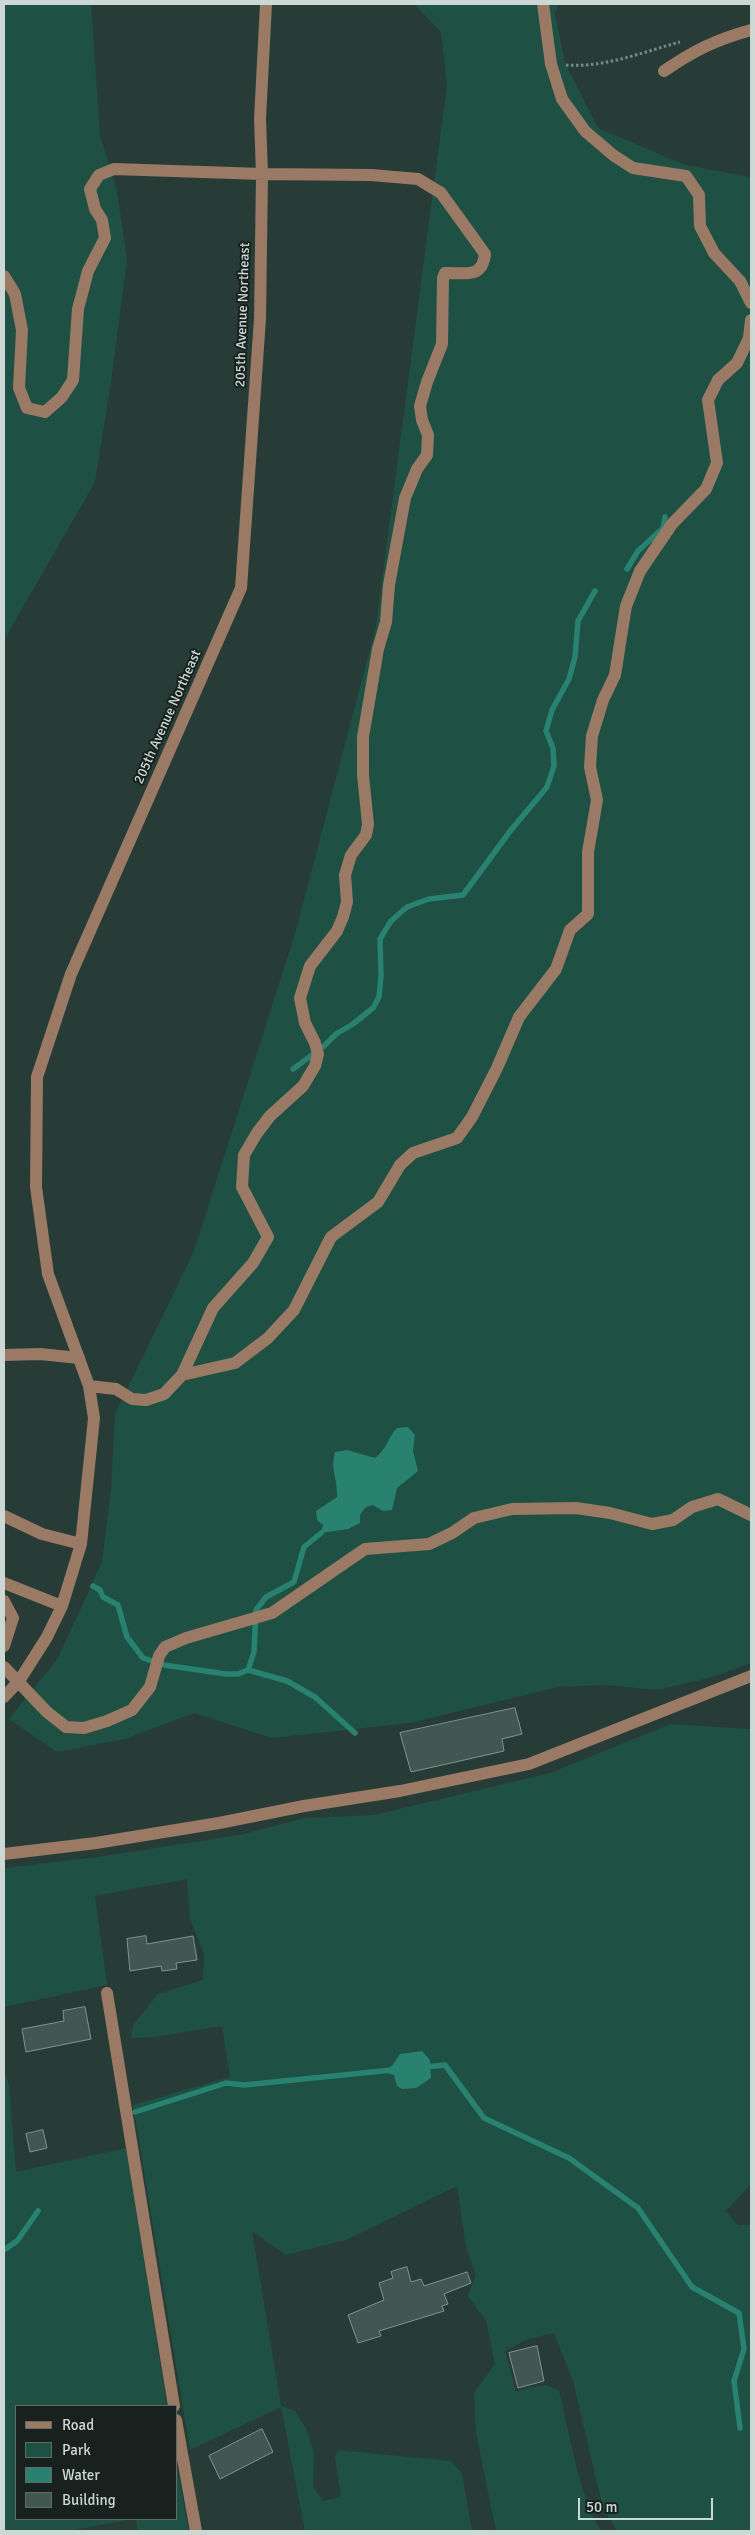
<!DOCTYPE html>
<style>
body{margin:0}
#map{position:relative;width:755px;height:2535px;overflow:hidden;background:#283c37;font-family:Signika,sans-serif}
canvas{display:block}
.frame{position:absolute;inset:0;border:5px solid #cbd8d4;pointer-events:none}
.legend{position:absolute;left:15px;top:2405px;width:162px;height:115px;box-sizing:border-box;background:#18211e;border:1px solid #606a67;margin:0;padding:6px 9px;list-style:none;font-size:15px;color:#cbd8d4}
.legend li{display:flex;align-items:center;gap:10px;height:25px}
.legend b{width:25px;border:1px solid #606a67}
.scale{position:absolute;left:578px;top:2498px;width:135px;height:22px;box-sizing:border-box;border:2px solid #cbd8d4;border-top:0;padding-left:6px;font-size:15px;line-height:18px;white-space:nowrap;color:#cbd8d4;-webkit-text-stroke:4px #18211e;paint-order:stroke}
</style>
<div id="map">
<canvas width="755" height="2535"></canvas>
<div class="frame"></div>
<ul class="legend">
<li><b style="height:6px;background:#9a7a65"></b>Road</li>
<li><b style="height:14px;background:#1e5044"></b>Park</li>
<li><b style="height:14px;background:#28826f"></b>Water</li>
<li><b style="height:14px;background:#425751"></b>Building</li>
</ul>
<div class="scale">50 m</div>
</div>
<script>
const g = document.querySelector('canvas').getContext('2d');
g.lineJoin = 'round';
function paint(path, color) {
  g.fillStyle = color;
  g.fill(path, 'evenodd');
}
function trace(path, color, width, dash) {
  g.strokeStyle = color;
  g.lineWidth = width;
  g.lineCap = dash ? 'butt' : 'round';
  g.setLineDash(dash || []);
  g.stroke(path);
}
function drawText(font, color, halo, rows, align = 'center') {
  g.font = font + ' Signika,sans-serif';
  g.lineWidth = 4;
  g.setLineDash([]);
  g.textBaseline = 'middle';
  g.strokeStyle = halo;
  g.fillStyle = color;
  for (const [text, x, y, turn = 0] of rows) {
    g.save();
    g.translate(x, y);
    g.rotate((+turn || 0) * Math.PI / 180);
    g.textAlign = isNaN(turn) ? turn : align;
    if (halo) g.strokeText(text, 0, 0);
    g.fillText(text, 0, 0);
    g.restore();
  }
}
paint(new Path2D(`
 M4,4h87l9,131 17,56 10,69 -16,122 -16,100 -91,158z
 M414,4h145l-4,9 10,50 33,65 87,37 66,12v1486l-42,15 -52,12 -51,-5 -48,2 -148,36 -138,15 -78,-25 -69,26 -68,13 -48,-33 49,-61 44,-96 9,-72 4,-76 79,-163 101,-317 81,-308 71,-541 -6,-53z
 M671,1724l80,5v455l-25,27 12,14h13v306h-134l-14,-23 -30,-127 -19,-48 -26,6 -23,12 11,40 30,-6 13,6c11,43 19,102 42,140h-105l-20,-98 -2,-40 21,-29 -9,-43 -18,-25 8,-21 -10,-28 -9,-61 -111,54 -60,15 -34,-24 29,175 14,5 11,17 8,26 -1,33 10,14 18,-4 -6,-40 4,-7 112,11 11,12 10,58h-167l-24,-124 -91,43 -57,-345 97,-28 -8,-51 -66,11 -25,1 2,-13 25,-31 45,-14 1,-26 -14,-35 -3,-40 -92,17 12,89 -103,22v-139l101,-12 139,-22 61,-16 69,-3 176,-42z
 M4,2069l5,17 7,86 110,-24 41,258h-151v113h117l-65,12h-64z
 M176,2463l13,68h-51l-2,-12h40z`), '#1e5044');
paint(new Path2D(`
 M408,1427l7,8 -2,16 5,20 -21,17 -5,22 -9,1 -10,-6 -7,2 -6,8v8l-12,6 -27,4 2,-8 -6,-5 -1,-9 21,-14c1,-18 -7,-27 -2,-45l12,-2 28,8c12,-9 12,-19 22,-30z
 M422,2051l8,9 1,18 -15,10 -14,1 -5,-3 -3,-11 -7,-2 -1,-4 6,-3 8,-12z`), '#28826f');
trace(new Path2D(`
 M627,569l11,-18 25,-23 2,-11
 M293,1069l30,-22 13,-13 17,-10 20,-16 6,-11 2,-21 -1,-37 11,-18 16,-14 22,-8 34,-4 48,-65 36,-43 7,-21 -1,-18 -7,-17 6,-21 17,-31 6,-22 3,-36 17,-30
 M93,1586l7,4 3,7 15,8 9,32 16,21 21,7 62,9h12l10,-4 39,11 28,16 40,36
 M248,1670l6,-18 2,-42 10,-13 28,-15 10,-35 17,-14
 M424,2067l21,-2 39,53 85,40 69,50 54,79 47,26 5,36 -10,32 6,47
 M135,2112l91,-29 18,2 148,-15
 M4,2250l13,-9 21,-30`), '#28826f', 5.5);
const building = new Path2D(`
 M515,1708l7,26 -20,5 2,12 -93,21 -11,-39z
 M146,1936l1,8 46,-8 4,24 -21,3 1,6 -15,2 -1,-5 -31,5 -3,-32z
 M85,2007l6,32 -65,13 -4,-23 42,-8 -1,-10z
 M43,2130l4,18 -17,4 -4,-18z
 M407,2267l4,15 10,-3 3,7 43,-14 4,11 -27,11 4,10 -6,2 2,5 -65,20 2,5 -23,7 -10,-28 36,-15 -5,-17 14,-5 -2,-6z
 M537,2346l7,35 -26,7 -9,-35z
 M262,2429l11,23 -53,27 -11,-23z`);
paint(building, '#425751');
trace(building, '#7e958f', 1);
trace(new Path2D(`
 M566,65c38,3 77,-13 114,-23`), '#788984', 3, [2.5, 2.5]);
trace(new Path2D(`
 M543,4l8,60 11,35 23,32 28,24 20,13 53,8 13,19 1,31 14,27 26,28 11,22
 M664,71c31,-21 51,-31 87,-41
 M4,276l11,18 7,36 -3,58 8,20 18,4 17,-15 11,-17 5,-71 10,-38 17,-33 -3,-18 -7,-11 -5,-20 9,-14 15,-6 148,5 109,1 47,4 23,14 44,61c-3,26 -21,18 -40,19l-2,5 -1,66 -15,38 -7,24 2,14 6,15 -1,20 -10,14 -12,29 -16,87 -3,37 -8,27 -15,88v38l5,49 -2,11 -15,20 -6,20 2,27 -4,15 -6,14 -27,35 -10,32 5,25 10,20 3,11 -3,12 -12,20 -33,30 -13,17 -13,22 -2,32 26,50 -15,26 -40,45 -31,67
 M4,1355l36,-1 39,4
 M89,1386l27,3 16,10 14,1 18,-6 18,-19 53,-12 33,-25 26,-28 37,-73 47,-35 22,-37 13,-12 44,-15 15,-21 25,-49 22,-51 37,-48 14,-39 18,-16v-62l9,-52 -7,-33 2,-31 11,-36 12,-25 11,-69 14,-35 32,-47 34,-35 11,-26 -9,-63 10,-20 19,-17 12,-25 2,-18
 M4,1516l38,18 39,10
 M4,1583l58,23
 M4,1601l9,17 -9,28
 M4,1667l43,45 19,15 18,1 23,-7 25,-11 18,-23 9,-31 6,-9 21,-9 86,-25 93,-64 64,-5 23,-11 22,-15 38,-9 64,-1 34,5 42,11 21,-4 19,-13 26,-8 33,16
 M4,1697l15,-16 28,-44 15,-31 19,-62 13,-126 -5,-32 -41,-112 -12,-87 1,-110 34,-103 170,-386 19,-269 2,-145 -2,-55 6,-115
 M4,1854l92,-11 123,-20 85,-17 96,-15 129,-27 222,-88
 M107,1993l67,413
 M176,2420l20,111`), '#9a7a65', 12);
drawText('14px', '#cbd8d4', '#18211e', [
 ["205th Avenue Northeast",243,315,-88],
 ["205th Avenue Northeast",168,717,-66]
]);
</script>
